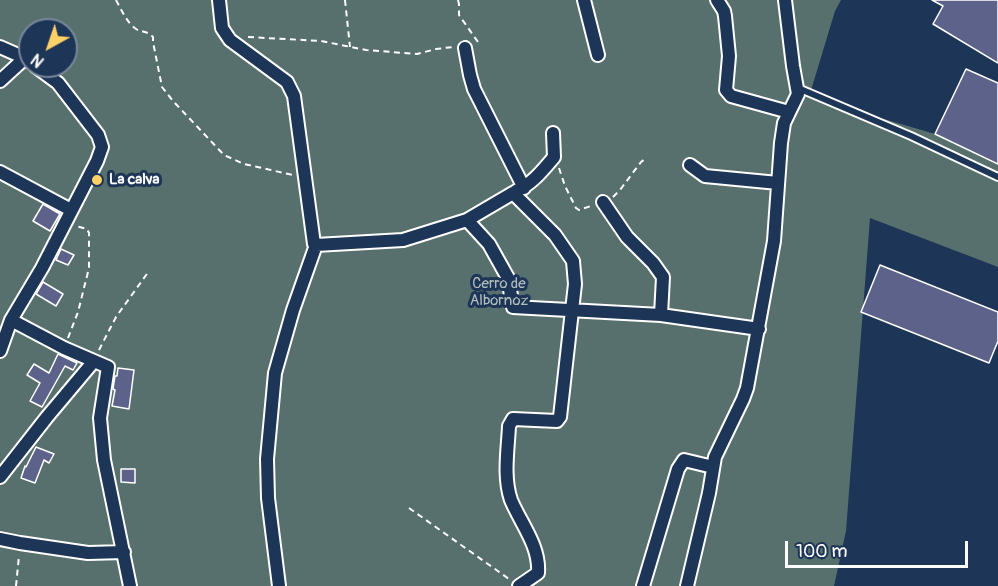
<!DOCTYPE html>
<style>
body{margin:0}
#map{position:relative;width:998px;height:586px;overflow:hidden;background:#1d3557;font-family:Pangolin,sans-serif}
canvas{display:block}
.north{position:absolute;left:18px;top:18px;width:60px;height:60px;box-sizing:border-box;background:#1d3557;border:2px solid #77869a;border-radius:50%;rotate:220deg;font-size:16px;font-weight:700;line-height:24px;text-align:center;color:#fff}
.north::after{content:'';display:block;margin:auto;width:21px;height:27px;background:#ffd166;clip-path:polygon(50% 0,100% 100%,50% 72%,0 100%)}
.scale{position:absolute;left:785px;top:541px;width:183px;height:27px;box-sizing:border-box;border:3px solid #fff;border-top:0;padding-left:8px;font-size:18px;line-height:21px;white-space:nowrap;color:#fff;-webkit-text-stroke:4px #1d3557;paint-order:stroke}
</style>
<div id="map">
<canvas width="998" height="586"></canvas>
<div class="north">N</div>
<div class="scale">100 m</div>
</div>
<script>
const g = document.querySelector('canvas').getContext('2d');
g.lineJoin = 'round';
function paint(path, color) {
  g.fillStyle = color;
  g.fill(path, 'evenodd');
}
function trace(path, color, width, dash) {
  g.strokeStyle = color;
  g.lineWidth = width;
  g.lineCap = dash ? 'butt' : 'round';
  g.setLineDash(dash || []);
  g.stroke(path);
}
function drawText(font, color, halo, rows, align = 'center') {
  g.font = font + ' Pangolin,sans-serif';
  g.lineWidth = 6;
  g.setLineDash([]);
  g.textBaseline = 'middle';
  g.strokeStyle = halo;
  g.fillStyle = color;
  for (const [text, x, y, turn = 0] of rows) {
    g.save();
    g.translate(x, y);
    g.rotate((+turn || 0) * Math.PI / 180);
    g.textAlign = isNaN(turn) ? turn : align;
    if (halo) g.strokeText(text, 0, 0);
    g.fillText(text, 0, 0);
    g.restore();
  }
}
paint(new Path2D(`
 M0,0h841l-6,11 -26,86 126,37 63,30v103l-128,-49 -24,313 -12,55h-834zM30,30h36v36h-36z`), '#58706d');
const building = new Path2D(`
 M932,0h66v63l-65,-39 10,-18z
 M966,69l32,14v81l-63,-30z
 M43,204l17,10 -10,17 -17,-10z
 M61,249l13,6 -6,10 -12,-5z
 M880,265l118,47v29l-9,22 -128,-51z
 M43,282l20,12 -7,12 -20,-12z
 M58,354l19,9 -4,7 -8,-4 -23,41 -12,-6 10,-18 -13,-8 7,-11 15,9z
 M118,368l16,2 -5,39 -17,-3 3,-16 -2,-1 2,-13h2z
 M36,447l18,7 -5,9 -5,-3 -9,23 -14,-5 4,-12 1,1z
 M121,469h14v14l-14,-1z`);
paint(building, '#5c6289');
trace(building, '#fff', 1.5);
const service = new Path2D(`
 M798,88l113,48 87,41`);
const minor = new Path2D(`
 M219,0l3,28 8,12 57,42 7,14 20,148 2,1 87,-5 64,-20 46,-27 42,42 18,26 2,23 -15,133 -3,4 -44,-2 -4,7c-1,23 -6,51 2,74 10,24 29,46 27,73l-19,13
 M584,0l14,55
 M717,0l7,11 1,5 4,40 -3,34 5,6 58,16
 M0,47l25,11 5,4
 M465,48l5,27 4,14 50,99
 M0,81l25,-23
 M690,165l15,11 73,7
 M0,172l71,38
 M516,191c16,-7 27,-21 38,-34l-1,-24
 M603,202l24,35 26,26 10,14 -2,38
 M467,220l22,24 19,34 5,29 148,8 98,14
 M11,320l53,28 44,19 -8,51 4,42 26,126
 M0,351l11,-31 31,-52 55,-107 5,-14 -4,-12 -40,-52 -23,-17
 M0,477l47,-60 47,-56
 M0,539l20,4 68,10 36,-1
 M279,586l-11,-88 -1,-39 8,-86 18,-63 23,-65
 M643,586l35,-117 6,-9 29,7
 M687,586l22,-93 6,-36 28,-58 4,-11 27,-147 7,-98 3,-20 14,-29 -5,-28 -8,-66`);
trace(service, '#fff', 10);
trace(minor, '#fff', 16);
trace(new Path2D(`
 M116,0c5,9 11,23 20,29 7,4 10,1 17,8v5l9,45 11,14 51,54 20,9 49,11
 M345,0l5,47
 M458,0l1,4v11l19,27 -2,1
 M248,37l73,4 45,9 51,4 19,-5 17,-2
 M559,168l6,18 11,22 3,2 12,-4
 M613,197l7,-7 21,-28 4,-3
 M68,338l10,-26 11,-44v-35l-2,-4 -11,-3
 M99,350l17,-33 33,-46
 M409,508l100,71
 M16,586l3,-30`), '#fff', 2, [6, 4.5]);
trace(service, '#1d3557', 6);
trace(minor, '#1d3557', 12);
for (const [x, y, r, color] of [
 [97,180,6,"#ffd166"]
]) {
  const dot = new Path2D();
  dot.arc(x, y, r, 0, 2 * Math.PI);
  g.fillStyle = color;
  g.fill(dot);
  trace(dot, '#1d3557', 2);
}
drawText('bold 15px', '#fff', '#1d3557', [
 ["La calva",109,180]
], 'left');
drawText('15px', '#b4bfbd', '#1d3557', [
 ["Cerro de",499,284],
 ["Albornoz",499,301]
]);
</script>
